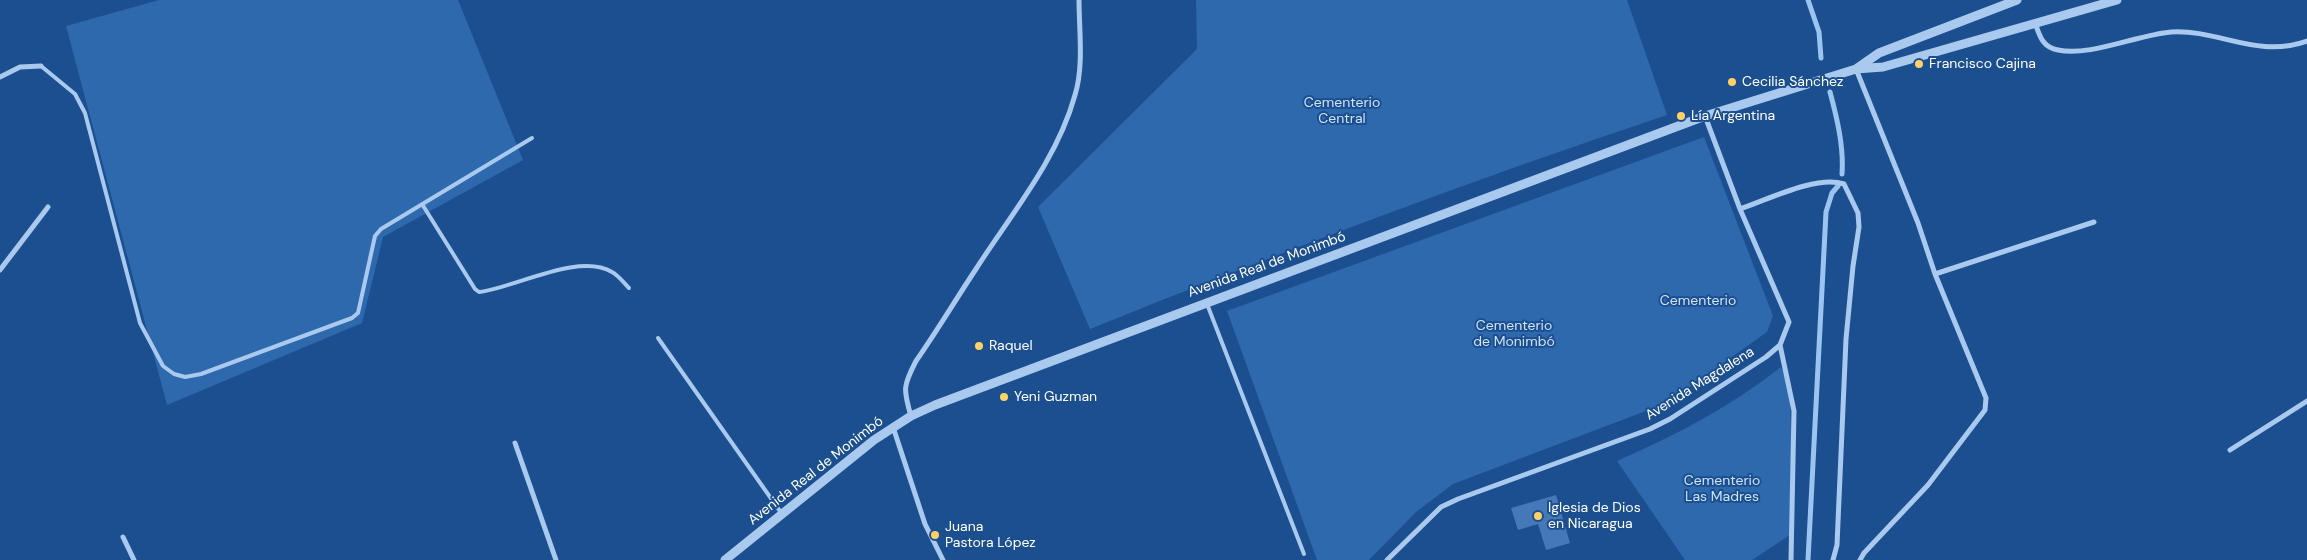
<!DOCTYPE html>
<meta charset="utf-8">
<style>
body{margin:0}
canvas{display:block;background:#1b4f8f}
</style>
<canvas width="2307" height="560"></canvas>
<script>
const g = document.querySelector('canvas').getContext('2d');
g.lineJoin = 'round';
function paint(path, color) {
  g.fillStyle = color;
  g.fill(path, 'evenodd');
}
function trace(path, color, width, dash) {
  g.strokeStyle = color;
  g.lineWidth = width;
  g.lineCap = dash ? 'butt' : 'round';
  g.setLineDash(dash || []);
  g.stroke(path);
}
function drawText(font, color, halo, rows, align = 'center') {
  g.font = font + ' "DM Sans",sans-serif';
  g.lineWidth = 4;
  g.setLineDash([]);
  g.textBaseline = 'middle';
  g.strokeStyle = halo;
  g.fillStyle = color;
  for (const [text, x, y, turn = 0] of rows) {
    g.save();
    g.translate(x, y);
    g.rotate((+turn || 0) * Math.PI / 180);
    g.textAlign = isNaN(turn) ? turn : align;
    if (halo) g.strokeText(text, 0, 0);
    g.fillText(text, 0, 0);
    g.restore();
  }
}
paint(new Path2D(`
 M159,0h299l65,160 -140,77 -21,86 -195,82 -101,-379z
 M1196,0h431l40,115c-195,65 -386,137 -577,214l-52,-122 159,-158z
 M1704,137l69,179 -6,16 -100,71 -214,81 -37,28 -47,48h-52l-90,-249z
 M1781,367l9,17 3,149 -41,27h-67l-68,-99c59,-26 113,-54 164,-94z`), '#2e69ad');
trace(new Path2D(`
 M1808,0l11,32 2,26
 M1830,92c7,26 14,55 12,82
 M1808,560l18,-348 6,-19 6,-7`), '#9cc4f0', 5);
paint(new Path2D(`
 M1556,495l14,48 -24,7 -8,-26 -20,6 -7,-22z`), '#4478b7');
trace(new Path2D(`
 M41,66l34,28 10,19 55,210 23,43 11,8 11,3 16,-3 151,-56 6,-5 17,-77 6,-7 151,-91
 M422,204l53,85 4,3c35,-4 100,-40 133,-20 6,3 12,11 17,16
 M1207,304l97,250
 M658,338l124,176`), '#a9c9ee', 4);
trace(new Path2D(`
 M2035,23c5,13 7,24 23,27 31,7 79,-15 113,-18 48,-3 85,27 136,9
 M1856,69l62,154 17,51 51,124 -1,12 -57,75 -64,68 -4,7
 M0,77l20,-10 21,-1
 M1740,209c27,-9 76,-34 104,-25l14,29 1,14 -6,39 -7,73 -9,206 -4,15
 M0,270l48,-63
 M1935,274l159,-52
 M1780,345l14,66 -3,149
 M911,416c-8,-27 -8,-30 5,-55 21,-30 40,-62 60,-92 36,-56 81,-109 99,-174 9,-29 4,-65 4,-95
 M893,427l32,97 18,36
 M515,443l41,117
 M2230,450l77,-49
 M123,537l11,23
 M1387,560l54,-53 17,-8 192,-70 20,-10 96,-62 14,-12 9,-23 -49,-113 -35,-93`), '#a9c9ee', 5);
trace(new Path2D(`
 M1856,69l23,-16 138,-53
 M725,560l149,-120 37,-24 24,-11 770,-289 151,-47 27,-2 234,-67`), '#a9c9ee', 9);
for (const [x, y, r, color] of [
 [1919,64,5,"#ffd166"],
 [1732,82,5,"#ffd166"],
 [1681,116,5,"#ffd166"],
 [979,346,5,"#ffd166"],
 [1004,397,5,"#ffd166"],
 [1538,516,5,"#ffd166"],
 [935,535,5,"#ffd166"]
]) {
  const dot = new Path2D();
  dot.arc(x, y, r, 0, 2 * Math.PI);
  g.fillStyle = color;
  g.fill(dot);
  trace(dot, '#1b4f8f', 2);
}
drawText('14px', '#fff', '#1b4f8f', [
 ["Francisco Cajina",1929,64],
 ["Cecilia Sánchez",1742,82],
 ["Lía Argentina",1691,116],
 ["Raquel",989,346],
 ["Yeni Guzman",1014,397],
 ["Iglesia de Dios",1548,508],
 ["en Nicaragua",1548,524],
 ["Juana",945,527],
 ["Pastora López",945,543]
], 'left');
drawText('14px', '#cfe3fa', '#1b4f8f', [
 ["Cementerio",1342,103],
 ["Central",1342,119],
 ["Cementerio",1698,301],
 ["Cementerio",1514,326],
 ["de Monimbó",1514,342],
 ["Cementerio",1722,481],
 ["Las Madres",1722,497]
]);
drawText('14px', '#fff', '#1b4f8f', [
 ["Avenida Real de Monimbó",1267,265,-20],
 ["Avenida Magdalena",1700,384,-32],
 ["Avenida Real de Monimbó",816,471,-38]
]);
</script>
